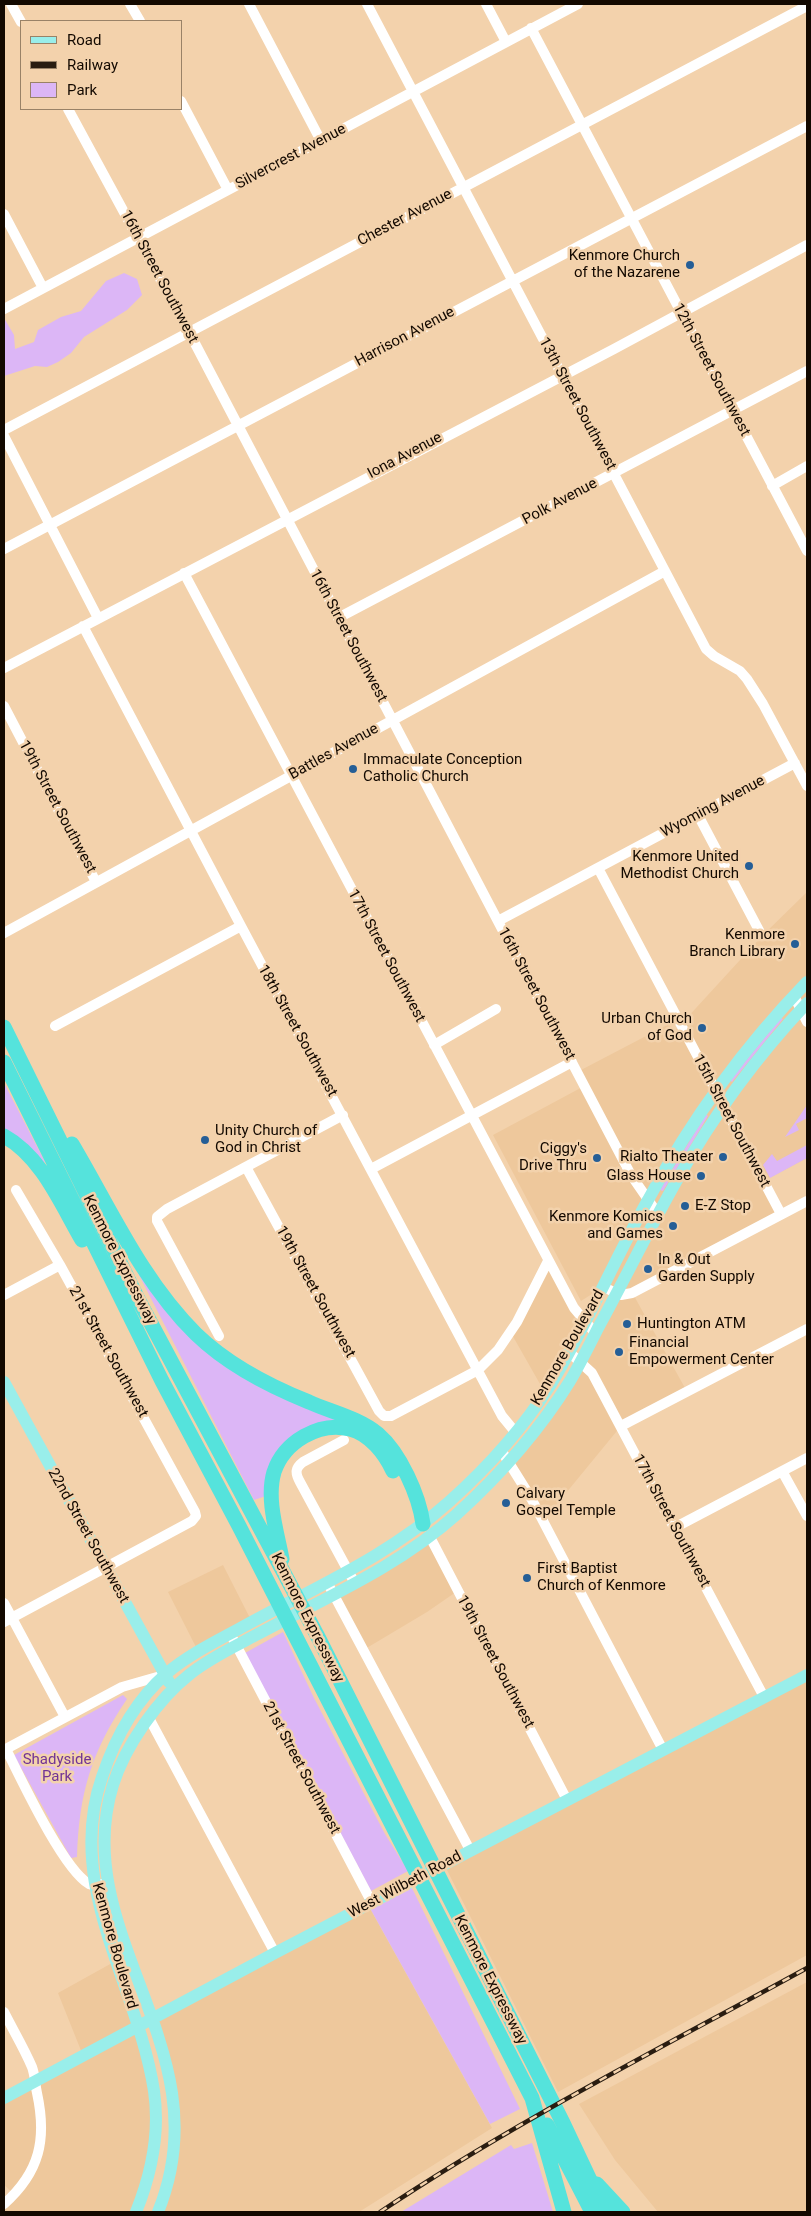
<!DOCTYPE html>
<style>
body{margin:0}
#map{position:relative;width:811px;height:2216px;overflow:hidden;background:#f3d2ac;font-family:Roboto,sans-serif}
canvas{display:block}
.frame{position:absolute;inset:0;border:5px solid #130900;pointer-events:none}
.legend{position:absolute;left:20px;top:20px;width:162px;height:90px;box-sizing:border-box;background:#f3d2ac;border:1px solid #998267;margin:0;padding:6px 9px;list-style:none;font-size:15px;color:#130900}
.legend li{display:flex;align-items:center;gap:10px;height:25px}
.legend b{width:25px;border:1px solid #998267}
</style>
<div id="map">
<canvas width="811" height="2216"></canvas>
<div class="frame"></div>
<ul class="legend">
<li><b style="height:6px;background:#99eeea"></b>Road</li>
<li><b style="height:6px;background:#2a1d11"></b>Railway</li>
<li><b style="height:14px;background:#dcb6f6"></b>Park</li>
</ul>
</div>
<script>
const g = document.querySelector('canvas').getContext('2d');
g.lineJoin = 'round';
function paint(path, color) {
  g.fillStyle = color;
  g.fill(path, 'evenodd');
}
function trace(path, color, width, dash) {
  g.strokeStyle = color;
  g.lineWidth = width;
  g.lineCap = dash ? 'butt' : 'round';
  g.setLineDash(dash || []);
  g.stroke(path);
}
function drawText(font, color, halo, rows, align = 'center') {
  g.font = font + ' Roboto,sans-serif';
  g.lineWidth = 5;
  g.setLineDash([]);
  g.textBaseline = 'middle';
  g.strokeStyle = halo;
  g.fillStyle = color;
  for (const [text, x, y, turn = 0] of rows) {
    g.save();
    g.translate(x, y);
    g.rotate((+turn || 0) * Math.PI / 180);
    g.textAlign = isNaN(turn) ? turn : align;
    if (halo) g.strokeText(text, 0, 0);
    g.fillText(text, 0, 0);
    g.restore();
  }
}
paint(new Path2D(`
 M807,892v266l-43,23 17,33 -149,79 -29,-6 -22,14 -88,-166 95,-51 -7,-14 88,-46 5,8 88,-96z
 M548,1265l34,57 -38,69 -33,-58z
 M633,1294l52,94 -63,35 -39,-61 36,-66z
 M580,1362l41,64 -78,95 -35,-59z
 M429,1541l27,51 -29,20 -62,37 -28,-53z
 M223,1565l29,57 -54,29 -30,-59z
 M807,1675v280l-249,137 -114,-228z
 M368,1905l124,223 -133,84h-201l16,-85 -22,-108z
 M112,1963l22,63 -52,27 -24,-60z
 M807,1982v230h-149l-43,-52 -36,-56z
 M137,2027l18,89 -19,96h-132v-8l10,-10 -10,-9v-87z`), '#eec89c');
paint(new Path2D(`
 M124,273l13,6 5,16 -15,15 -43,27 -13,16 -13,9 -11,5 -12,-1 -31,10v-58l10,17 1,14 19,-7 4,-12 23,-13 20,-6 25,-30z
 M781,1018l2,1 -51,63 -2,-2z
 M4,1083l41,79 -5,2 -36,-36z
 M807,1105v13l-11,6 3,6 -14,7z
 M706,1114l2,2 -45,75 -3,-1z
 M807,1145v13l-37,20 -7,-13 9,-11 5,7z
 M141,1271l53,69 147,80 -40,12 -35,64 -12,4 -116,-227z
 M283,1632l31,66 71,136 23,37 -37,20 -126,-238z
 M123,1695l4,4c-36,53 -48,95 -50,158l-6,1 -57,-103z
 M412,1888l108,221 -30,15 -119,-214z
 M532,2143l21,69h-152l110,-67 3,4z`), '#dcb6f6');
trace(new Path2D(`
 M11,4l10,18
 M130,4l10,17
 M249,4l72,137
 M367,4l339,645 8,7 26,15 7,8 16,25 44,82
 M486,4l20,38
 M531,28l276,523
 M181,101l47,89
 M68,109l121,223 442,843 27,39
 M4,214l39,74
 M4,309l574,-305
 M4,430l803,-424
 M4,436l94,182
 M772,486l35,-20
 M4,549l803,-423
 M184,573l390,735 21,25
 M338,618l469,-247
 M83,626l158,300 261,490 14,17
 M4,668l610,-319 193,-104
 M4,706l92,176
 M698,815l64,121
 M598,868l183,346
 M498,921l297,-158
 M4,933l661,-362
 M794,996l13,26
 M55,1026l186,-100
 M434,1045l62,-36
 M246,1167l133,244 5,5h7l87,-46 20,-20 19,-28 31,-61
 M371,1169l201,-107
 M603,1287l18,8 11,-2 175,-92
 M4,1295l56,-30
 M219,1336l-62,-115v-4l10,-8 176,-94
 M569,1352l23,21 172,324
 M621,1426l186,-97
 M344,1440l-41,22c-8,6 -8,11 -3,20l52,96
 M501,1450l30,48 132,252
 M782,1471l25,45
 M674,1528l133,-70
 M430,1537l137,263
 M327,1582l143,268
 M4,1603l61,114
 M4,1622l188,-101 4,-5 -1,-4 -135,-247 -44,-75
 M233,1639l139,264
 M149,1718l126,235
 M6,1749c15,30 57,120 83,135 5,2 7,1 12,0
 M4,1750l118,-63 42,-12
 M4,2012c9,18 20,36 28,55 3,8 3,17 5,26 10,46 3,79 -33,111`), '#fff', 10);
trace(new Path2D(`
 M4,1382l165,300
 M4,2098l271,-145 532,-278
 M136,2212c15,-37 24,-80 18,-121 -16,-105 -90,-205 -52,-314 13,-39 34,-77 65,-104 24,-20 52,-33 79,-48 70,-38 144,-70 204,-124 38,-34 73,-73 101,-117 36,-59 63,-124 97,-184 43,-80 96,-153 159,-218
 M158,2212c15,-37 20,-79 14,-119 -16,-105 -93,-199 -59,-308 12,-39 45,-86 77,-111 20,-16 44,-27 66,-39 69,-37 142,-68 201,-121 43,-39 82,-83 113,-133 10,-17 19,-35 28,-53 27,-49 51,-99 79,-148 36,-64 80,-124 130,-177`), '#99eeea', 12);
trace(new Path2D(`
 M4,1027l134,272 179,336 246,488 42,89
 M4,1062l158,319 77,145 293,572 32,114
 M4,1136c38,21 57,68 78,104
 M72,1144c38,64 70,137 124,190 32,31 73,52 113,68 22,10 50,16 69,32 22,19 41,61 45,90
 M282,1559c-5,-27 -16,-60 -8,-87 10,-30 45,-51 76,-43 20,5 35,25 43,42
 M547,2125l45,87
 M597,2184l26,28`), '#55e3dc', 15);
const rail = new Path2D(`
 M380,2212c136,-91 283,-165 427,-244`);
trace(rail, '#2a1d11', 4.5);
trace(rail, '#f3d2ac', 2.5, [8]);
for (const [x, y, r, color] of [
 [690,265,5,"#255e96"],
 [353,769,5,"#255e96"],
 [749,866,5,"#255e96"],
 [795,944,5,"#255e96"],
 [702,1028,5,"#255e96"],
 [205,1140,5,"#255e96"],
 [723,1157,5,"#255e96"],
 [597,1158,5,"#255e96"],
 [701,1176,5,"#255e96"],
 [685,1206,5,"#255e96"],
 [673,1226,5,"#255e96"],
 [648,1269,5,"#255e96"],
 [627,1324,5,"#255e96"],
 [619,1352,5,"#255e96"],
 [506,1503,5,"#255e96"],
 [527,1578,5,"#255e96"]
]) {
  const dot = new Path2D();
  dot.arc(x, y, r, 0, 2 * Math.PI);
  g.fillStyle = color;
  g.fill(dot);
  trace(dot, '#f3d2ac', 2);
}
drawText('15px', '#130900', '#f3d2ac', [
 ["Silvercrest Avenue",291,157,-28],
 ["Chester Avenue",405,218,-28],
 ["16th Street Southwest",159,277,62],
 ["Harrison Avenue",405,337,-28],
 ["12th Street Southwest",711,370,62],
 ["13th Street Southwest",577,404,62],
 ["Iona Avenue",405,456,-28],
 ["Polk Avenue",560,502,-28],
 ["16th Street Southwest",348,636,62],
 ["Battles Avenue",334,752,-29],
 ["19th Street Southwest",57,807,62],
 ["Wyoming Avenue",713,807,-28],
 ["17th Street Southwest",386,956,62],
 ["16th Street Southwest",536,994,62],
 ["18th Street Southwest",297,1031,61],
 ["15th Street Southwest",731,1121,62],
 ["Kenmore Expressway",119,1260,63],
 ["19th Street Southwest",315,1292,61],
 ["Kenmore Boulevard",568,1348,-60],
 ["21st Street Southwest",108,1352,61],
 ["17th Street Southwest",671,1521,62],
 ["22nd Street Southwest",88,1536,61],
 ["Kenmore Expressway",307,1618,63],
 ["19th Street Southwest",495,1662,62],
 ["21st Street Southwest",301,1768,62],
 ["West Wilbeth Road",405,1885,-28],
 ["Kenmore Boulevard",114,1946,74],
 ["Kenmore Expressway",490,1980,63]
]);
drawText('15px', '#130900', '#f3d2ac', [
 ["Kenmore Church",680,256],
 ["of the Nazarene",680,273],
 ["Immaculate Conception",363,760,"left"],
 ["Catholic Church",363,777,"left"],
 ["Kenmore United",739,857],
 ["Methodist Church",739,874],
 ["Kenmore",785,935],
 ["Branch Library",785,952],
 ["Urban Church",692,1019],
 ["of God",692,1036],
 ["Unity Church of",215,1131,"left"],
 ["God in Christ",215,1148,"left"],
 ["Ciggy's",587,1149],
 ["Drive Thru",587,1166],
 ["Rialto Theater",713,1157],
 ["Glass House",691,1176],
 ["E-Z Stop",695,1206,"left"],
 ["Kenmore Komics",663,1217],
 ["and Games",663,1234],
 ["In & Out",658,1260,"left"],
 ["Garden Supply",658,1277,"left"],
 ["Huntington ATM",637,1324,"left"],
 ["Financial",629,1343,"left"],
 ["Empowerment Center",629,1360,"left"],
 ["Calvary",516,1494,"left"],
 ["Gospel Temple",516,1511,"left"],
 ["First Baptist",537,1569,"left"],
 ["Church of Kenmore",537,1586,"left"]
], 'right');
drawText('15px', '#713395', '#f3d2ac', [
 ["Shadyside",57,1760],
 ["Park",57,1777]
]);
</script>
